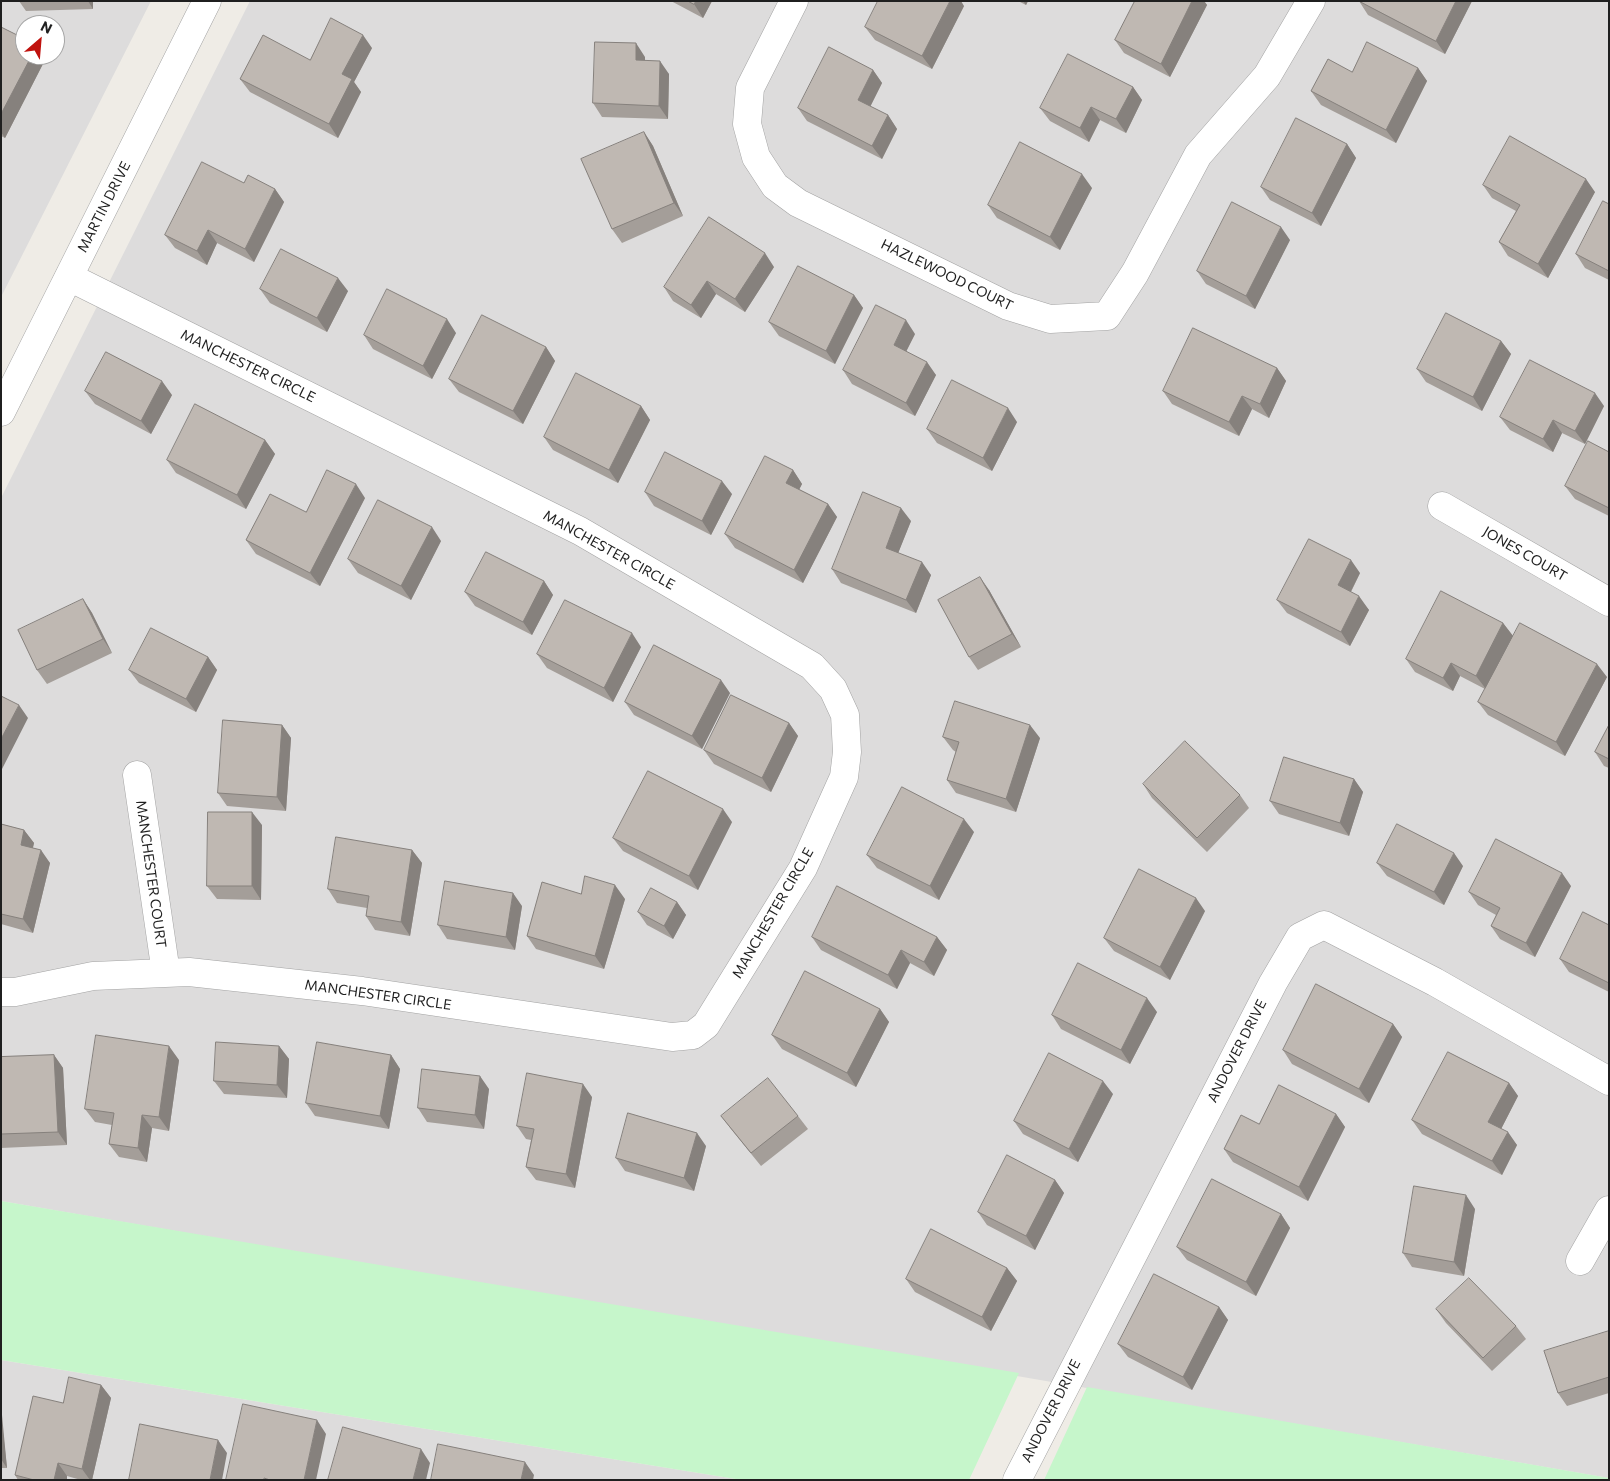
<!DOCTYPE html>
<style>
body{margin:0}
#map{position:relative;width:1610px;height:1481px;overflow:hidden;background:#efece6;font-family:Commissioner,sans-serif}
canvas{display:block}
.frame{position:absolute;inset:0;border:2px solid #1f1f1f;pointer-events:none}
.north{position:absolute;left:15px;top:15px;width:50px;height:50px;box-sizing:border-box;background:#fff;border:1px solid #a5a5a5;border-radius:50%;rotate:27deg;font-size:14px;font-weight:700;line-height:20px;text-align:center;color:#1f1f1f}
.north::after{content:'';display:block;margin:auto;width:18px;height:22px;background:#c0120e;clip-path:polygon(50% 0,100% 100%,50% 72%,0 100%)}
</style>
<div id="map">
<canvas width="1610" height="1481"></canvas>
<div class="frame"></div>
<div class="north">N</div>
</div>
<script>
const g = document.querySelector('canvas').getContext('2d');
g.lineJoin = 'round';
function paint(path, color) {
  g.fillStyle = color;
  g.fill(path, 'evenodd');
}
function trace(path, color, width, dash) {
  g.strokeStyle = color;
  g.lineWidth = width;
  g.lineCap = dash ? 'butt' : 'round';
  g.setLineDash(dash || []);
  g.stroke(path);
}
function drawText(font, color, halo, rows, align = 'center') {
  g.font = font + ' Commissioner,sans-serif';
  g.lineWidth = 4;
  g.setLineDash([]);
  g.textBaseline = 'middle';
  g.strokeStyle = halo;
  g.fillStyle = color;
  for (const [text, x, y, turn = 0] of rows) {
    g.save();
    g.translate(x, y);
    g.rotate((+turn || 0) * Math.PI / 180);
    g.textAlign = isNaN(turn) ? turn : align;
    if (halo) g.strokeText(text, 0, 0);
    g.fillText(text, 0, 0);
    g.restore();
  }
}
paint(new Path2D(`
 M1,1h150l-150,296zM25,25h30v30h-30z
 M250,1h1359v1477l-1608,-277v-703z
 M1,1360l741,120h-741z`), '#dddcdc');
paint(new Path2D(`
 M1,1201l1018,172 -50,107h-227l-741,-120z
 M1087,1387l522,91v2h-565z`), '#c6f6cb');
const minor = new Path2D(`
 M794,1l-44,87 -3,36 9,33 19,29 23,17 210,103 42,13 57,-3 28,-43 63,-118 69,-79 44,-75
 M1,412l206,-411
 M1442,506l167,96
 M137,775l29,198
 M1,992h14l78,-16 96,-4 173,19 310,46 21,-2 13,-10 97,-157 41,-91 3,-25 -2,-37 -12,-26 -21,-23 -232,-135 -511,-254
 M1580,1261l29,-51
 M1017,1480l256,-497 27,-46 24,-12 111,57 174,99`);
trace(minor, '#a3a3a3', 29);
trace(minor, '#fff', 28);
paint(new Path2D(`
 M19,1h74v8l-67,2z
 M671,1h41l-9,17z
 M1018,1h10l-2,4z
 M1135,1h69l3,4 -37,72 -46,-24 -9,-13z
 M1359,1h113l-27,53 -77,-39z
 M964,6l-32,63 -57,-29 -10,-13z
 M1,27l45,31 -41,80 -4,-2z
 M372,48l-18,34 7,10 -23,46 -88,-46 -10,-13 70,-19z
 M645,57v3l24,14 -1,45 -66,-2 -9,-14z
 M1418,68l9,13 -31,62 -75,-38 -10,-14 41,-19z
 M873,70l9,13 -12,24 18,8 9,14 -15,30 -75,-38 -9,-13z
 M1133,87l9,13 -16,33 -26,-13 -11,22 -39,-21 -10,-13z
 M644,132l9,14 30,70 -61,27 -10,-14z
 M1347,144l9,14 -35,68 -51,-26 -9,-13z
 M244,183l31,6 9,13 -30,60 -37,-19 -10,22 -32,-17 -10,-13z
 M1483,185l112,7 -47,86 -40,-22 -9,-14 17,-31 -24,-13z
 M1092,188l-32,62 -63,-32 -9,-13z
 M1609,204v76l-24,-12 -9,-14z
 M1290,240l-35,69 -49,-25 -9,-13z
 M774,267l-29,45 -29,-18 -15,24 -28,-17 -9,-14z
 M260,289l88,2 -21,41 -57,-29z
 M854,295l9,13 -28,56 -56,-28 -10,-14z
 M456,333l-24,46 -59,-30 -9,-14z
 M915,334l-9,17 30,24 -21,41 -63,-32 -9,-14z
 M1501,341l10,13 -29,57 -56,-29 -9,-13z
 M546,347l9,14 -32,63 -64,-32 -10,-13z
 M1277,368l9,13 -17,37 -17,-9 -13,27 -67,-32 -9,-13z
 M85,391l87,4 -21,39 -56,-30z
 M641,406l9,14 -32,63 -65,-33 -9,-13z
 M1604,406l-19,38 -23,-11 -9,19 -43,-22 -10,-13z
 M1017,422l-25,49 -55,-28 -10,-14z
 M265,440l10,14 -29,55 -70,-36 -9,-13z
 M1609,452v64l-34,-17 -10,-13z
 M793,470l9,14 -3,5 29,15 9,13 -34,66 -68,-35 -10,-14z
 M645,492l87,2 -21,41 -57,-29z
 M365,498l-45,88 -64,-32 -10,-14 60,-28z
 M911,521l-13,32 33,22 -15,38 -75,-30 -9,-14z
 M441,541l-30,59 -53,-27 -10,-14z
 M1360,573l-9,19 18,18 -19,36 -63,-33 -10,-13z
 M544,581l9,14 -21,40 -57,-29 -10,-14z
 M989,590l32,57 -43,23 -9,-13z
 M83,599l9,14 20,40 -65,31 -10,-14z
 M1503,623l10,13 -16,30 110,11 -42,79 -77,-41 -10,-13 7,-13 -25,-13 -7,15 -38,-19 -9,-13z
 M641,647l-28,55 -66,-34 -10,-14z
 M208,657l9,13 -21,42 -57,-29 -10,-13z
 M730,693l-28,56 -68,-34 -9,-13z
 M789,723l9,13 -27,56 -57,-28 -10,-14z
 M282,725l9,13 -5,73 -59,-5 -9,-13z
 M1609,725v43l-5,-2 -9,-14z
 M943,737l97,1 -24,74 -60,-19 -9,-13 9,-28 -3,-2z
 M1354,779l9,13 -14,44 -70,-22 -9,-13z
 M1143,784l97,11 9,13 -42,44 -55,-54z
 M732,822l-34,68 -75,-39 -10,-13z
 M1,824l23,6 10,13 -1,5 17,15 -17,70 -32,-9z
 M262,825l-1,75 -44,-1 -10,-13z
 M974,832l-35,68 -62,-32 -10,-13z
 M412,850l10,13 -12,73 -35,-6 -9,-14 1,-8 -30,-5 -9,-14z
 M1377,863l86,3 -19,39 -57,-29z
 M1571,886l-36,71 -35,-18 -9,-13 5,-11 -18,-10 -9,-13z
 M581,894l44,5 -21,70 -68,-20 -9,-13z
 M677,902l9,13 -13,24 -26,-14 -9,-13z
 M522,906l-7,44 -68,-11 -9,-14z
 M1205,911l-35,69 -56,-29 -10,-13z
 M1609,925v67l-40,-20 -9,-13z
 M812,937h125l10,13 -13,26 -24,-13 -13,26 -76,-39z
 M880,1009l9,13 -33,65 -74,-38 -10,-14z
 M1157,1012l-27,52 -69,-35 -9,-14z
 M1393,1024l9,13 -33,66 -77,-39 -9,-14z
 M279,1046l10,13 -2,39 -63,-4 -10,-13z
 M54,1055l9,13 4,77 -66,3v-91z
 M391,1055l9,14 -11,60 -74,-13 -9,-13z
 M179,1060l-10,71 -17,-3 -5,34 -28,-5 -10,-13 3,-19 -17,-3 -10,-13z
 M1509,1083l9,13 -17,33 16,16 -15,30 -80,-41 -10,-14z
 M489,1089l-5,40 -57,-7 -9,-14z
 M1113,1094l-35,68 -55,-28 -9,-13z
 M592,1097l-17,91 -39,-8 -10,-13 5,-27 -5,-1 -9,-13z
 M1336,1114l9,13 -37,74 -75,-39 -9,-13z
 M721,1116h77l10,13 -47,37 -30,-37z
 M706,1146l-12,45 -69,-20 -9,-13z
 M1055,1180l9,13 -29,57 -48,-25 -9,-13z
 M1475,1209l-11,67 -52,-9 -9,-14z
 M1281,1214l9,14 -34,68 -69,-36 -10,-13z
 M1007,1268l10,13 -26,50 -76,-39 -9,-13z
 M1219,1307l9,13 -36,70 -64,-33 -10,-13z
 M1436,1309l80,17 10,13 -34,32 -46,-48z
 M1609,1331v62l-42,13 -9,-13z
 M101,1385l10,13 -19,82h-11l-14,-4v4h-49l-3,-5 48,-72z
 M1,1414l6,54h-6z`), '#a49e99');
paint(new Path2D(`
 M88,1h5v8z
 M696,1h16l-9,17 -9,-14z
 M950,1h11l3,5 -32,63 -10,-13z
 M1023,1h5l-2,4z
 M1192,1h12l3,4 -37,72 -9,-13z
 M1456,1h16l-27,53 -9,-13z
 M363,35l9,13 -18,34 7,10 -23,46 -9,-14 13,-50z
 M636,43l9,14v17l-9,-14z
 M32,55h12l2,3 -41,80 -4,-6v-18z
 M660,61l9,13 -1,45 -9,-13z
 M1418,68l9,13 -31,62 -10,-13z
 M873,70l9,13 -15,30 -9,-13z
 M1133,87l9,13 -16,33 -10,-14z
 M1091,107l9,13 -11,22 -9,-14z
 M888,115l9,14 -15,30 -10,-13z
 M644,132l9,14 30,70 -9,-13z
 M1347,144l9,14 -35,68 -9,-13z
 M1082,174l10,14 -32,62 -10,-13z
 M1586,179l9,13 -47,86 -10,-14z
 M275,189l9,13 -30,60 -9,-13z
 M1281,227l9,13 -35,69 -9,-13z
 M208,230l9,13 -10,22 -10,-14z
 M765,253l9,14 -29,45 -10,-13z
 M338,278l10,13 -21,41 -10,-14z
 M707,281l9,13 -15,24 -10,-13z
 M854,295l9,13 -28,56 -9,-13z
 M447,319l9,14 -24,46 -9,-13z
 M906,320l9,14 -12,24 -9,-13z
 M1501,341l10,13 -29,57 -9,-14z
 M546,347l9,14 -32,63 -10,-13z
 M927,362l9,13 -21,41 -9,-13z
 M1277,368l9,13 -17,37 -9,-14z
 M162,381l10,14 -21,39 -10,-13z
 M1595,393l9,13 -19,38 -10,-13z
 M1242,396l10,13 -13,27 -10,-14z
 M641,406l9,14 -32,63 -9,-13z
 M1008,408l9,14 -25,49 -9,-13z
 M1553,420l9,13 -9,19 -10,-13z
 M265,440l10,14 -29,55 -9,-14z
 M793,470l9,14 -6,12 -10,-13z
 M722,481l10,13 -21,41 -9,-14z
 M356,484l9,14 -45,88 -10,-13z
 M828,504l9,13 -34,66 -9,-13z
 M901,508l10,13 -16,40 -9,-13z
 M432,527l9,14 -30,59 -10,-14z
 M1351,560l9,13 -13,26 -9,-14z
 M922,562l9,13 -15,38 -10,-13z
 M980,577l9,13 32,57 -9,-13z
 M544,581l9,14 -21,40 -9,-13z
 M1359,596l10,14 -19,36 -9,-14z
 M83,599l9,14 20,40 -9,-14z
 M1503,623l10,13 -27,53 -10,-13z
 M632,633l9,14 -28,55 -9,-14z
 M208,657l9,13 -21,42 -10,-13z
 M1451,663l9,13 -7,15 -10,-13z
 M1597,664l10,13 -42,79 -9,-14z
 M721,680l9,13 -28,56 -10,-13z
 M19,705l9,13 -27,53v-32z
 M789,723l9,13 -27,56 -9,-14z
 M282,725l9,13 -5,73 -9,-14z
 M1030,725l10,13 -24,74 -10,-13z
 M1354,779l9,13 -14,44 -9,-13z
 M723,809l9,13 -34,68 -9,-14z
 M252,812l10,13 -1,75 -9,-14z
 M964,819l10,13 -35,68 -9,-14z
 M24,830l10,13 -4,15 -9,-13z
 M41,850l9,13 -17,70 -10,-14z
 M412,850l10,13 -12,73 -9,-14z
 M1454,853l9,13 -19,39 -10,-13z
 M1562,873l9,13 -36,71 -9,-14z
 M615,885l10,14 -21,70 -9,-13z
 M513,893l9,13 -7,44 -9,-13z
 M1196,898l9,13 -35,69 -10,-13z
 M677,902l9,13 -13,24 -9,-13z
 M937,937l10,13 -13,26 -10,-14z
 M901,950l9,13 -13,26 -9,-14z
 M1147,998l10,14 -27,52 -9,-14z
 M880,1009l9,13 -33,65 -9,-14z
 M1393,1024l9,13 -33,66 -10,-14z
 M169,1046l10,14 -10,71 -10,-14z
 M279,1046l10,13 -2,39 -10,-13z
 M54,1055l9,13 4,77 -9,-13z
 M391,1055l9,14 -11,60 -9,-13z
 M480,1076l9,13 -5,40 -9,-14z
 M1103,1081l10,13 -35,68 -9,-13z
 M1509,1083l9,13 -20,39 -10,-13z
 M583,1084l9,13 -17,91 -9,-14z
 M1336,1114l9,13 -37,74 -9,-14z
 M142,1115l10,13 -5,34 -9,-14z
 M1508,1132l9,13 -15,30 -10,-14z
 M697,1133l9,13 -12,45 -10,-13z
 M1055,1180l9,13 -29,57 -9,-14z
 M1466,1195l9,14 -11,67 -10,-14z
 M1281,1214l9,14 -34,68 -10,-14z
 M1007,1268l10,13 -26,50 -9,-14z
 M1219,1307l9,13 -36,70 -9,-13z
 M101,1385l10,13 -19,82h-2l-8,-11z
 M1,1414l1,1 5,53 -6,-9z
 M317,1420l9,14 -10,46h-12z
 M218,1440l9,13 -5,27h-12z
 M421,1449l9,14 -4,17h-13z
 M525,1462l9,13 -1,5h-12z
 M58,1463l9,13v4h-13z`), '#86817d');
const building = new Path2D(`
 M688,1h8l-2,3z
 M878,1h72l-28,55 -57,-29z
 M1135,1h57l-31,63 -46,-24z
 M1359,1h97l-20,40z
 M331,18l32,17 -21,39 10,5 -23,45 -89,-45 23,-44 47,25z
 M1,27l24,12v16h7l-31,59z
 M595,42l41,1v17l24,1 -1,45 -66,-3z
 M1367,42l51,26 -32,62 -75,-39 17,-32 24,13z
 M829,47l44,23 -15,30 30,15 -16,31 -74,-38z
 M1068,54l65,33 -17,32 -25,-12 -11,21 -40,-20z
 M1296,118l51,26 -35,69 -51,-26z
 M644,132l30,71 -62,26 -31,-70z
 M1510,136l76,43 -48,85 -39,-22 21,-37 -37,-20z
 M1020,142l62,32 -32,63 -62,-32z
 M202,162l42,21 4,-8 27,14 -30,60 -37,-19 -11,21 -32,-16z
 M1603,201l6,3v67l-33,-17z
 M1232,202l49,25 -35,69 -49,-25z
 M709,217l56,36 -30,46 -28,-18 -16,24 -27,-18z
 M281,249l57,29 -21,40 -57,-29z
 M798,266l56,29 -28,56 -57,-29z
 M387,289l60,30 -24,47 -59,-31z
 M876,305l30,15 -12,25 33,17 -21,41 -63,-33z
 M1446,313l55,28 -28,56 -56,-28z
 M482,315l64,32 -33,64 -64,-32z
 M1193,328l84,40 -17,36 -18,-8 -13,26 -66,-31z
 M106,352l56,29 -21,40 -56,-30z
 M1530,360l65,33 -20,38 -22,-11 -10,19 -43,-22z
 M576,373l65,33 -32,64 -65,-33z
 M952,380l56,28 -25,50 -56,-29z
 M195,404l70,36 -28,55 -70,-35z
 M1588,441l21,11v56l-44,-22z
 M665,452l57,29 -20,40 -57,-29z
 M765,456l28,14 -7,13 42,21 -34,66 -69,-36z
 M327,470l29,14 -46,89 -64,-33 24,-46 36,18z
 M863,492l38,16 -15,40 36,14 -16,38 -74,-31z
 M378,500l54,27 -31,59 -53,-27z
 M1309,539l42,21 -13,25 21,11 -18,36 -64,-32z
 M486,552l58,29 -21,41 -58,-30z
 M980,577l32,57 -43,23 -31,-57z
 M1441,591l62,32 -27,53 -25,-13 -8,15 -37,-19z
 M83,599l20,40 -66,31 -19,-40z
 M565,600l67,33 -28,55 -67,-34z
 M1520,623l77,41 -41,78 -78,-40z
 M151,628l57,29 -22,42 -57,-29z
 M654,645l67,35 -29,56 -67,-34z
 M731,695l58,28 -27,55 -58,-28z
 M1,696l18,9 -18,34z
 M955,701l75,24 -24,74 -59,-19 12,-38 -16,-5z
 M223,720l59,5 -5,72 -59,-4z
 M1609,725v34l-14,-7z
 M1185,741l55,54 -43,43 -54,-54z
 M1284,757l70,22 -14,44 -70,-22z
 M648,771l75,38 -34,67 -76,-38z
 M902,787l62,32 -34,67 -63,-31z
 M208,812h44v74h-45z
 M1,824l23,6 -3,15 20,5 -18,69 -22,-5z
 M1397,824l57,29 -20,39 -57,-29z
 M336,837l76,13 -11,72 -35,-6 3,-20 -41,-7z
 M1496,839l66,34 -36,70 -35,-17 9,-18 -31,-16z
 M1139,869l57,29 -36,69 -56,-29z
 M585,876l30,9 -20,71 -68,-20 15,-54 39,12z
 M445,881l68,12 -7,44 -68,-12z
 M837,886l100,51 -13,25 -23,-12 -13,25 -76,-38z
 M651,888l26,14 -13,24 -26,-14z
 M1583,912l26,13v58l-49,-24z
 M1078,963l69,35 -26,52 -69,-35z
 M805,971l75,38 -33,64 -75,-38z
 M1316,984l77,40 -34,65 -76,-39z
 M96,1035l73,11 -10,71 -17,-2 -4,33 -29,-4 5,-31 -29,-4z
 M216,1042l63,4 -2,39 -63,-4z
 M317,1042l74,13 -11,61 -74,-13z
 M1448,1052l61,31 -21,39 20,10 -16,29 -80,-41z
 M1049,1053l54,28 -34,68 -55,-28z
 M54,1055l4,77 -57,2v-77z
 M422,1069l58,7 -5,39 -57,-7z
 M527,1073l56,11 -17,90 -40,-7 8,-38 -17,-3z
 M768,1078l30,38 -47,37 -30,-37z
 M1279,1085l57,29 -37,73 -75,-38 17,-34 18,9z
 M628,1113l69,20 -13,45 -68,-20z
 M1007,1155l48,25 -29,56 -48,-24z
 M1212,1179l69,35 -35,68 -69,-35z
 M1414,1186l52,9 -12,67 -51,-9z
 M931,1229l76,39 -25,49 -76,-38z
 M1154,1274l65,33 -36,70 -65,-33z
 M1469,1278l47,48 -33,32 -47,-49z
 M1609,1331v46l-51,16 -14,-42z
 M69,1377l32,8 -19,84 -24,-6 -4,17h-20l-19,-5 18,-79 30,7z
 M243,1404l74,16 -13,60h-34l-6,-2v2h-38z
 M140,1424l78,16 -8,40h-81z
 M343,1427l78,22 -8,31h-85z
 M438,1444l87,18 -4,18h-90z`);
paint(building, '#bfb8b2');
trace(building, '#86817d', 1);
drawText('14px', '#1f1f1f', '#fff', [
 ["MARTIN DRIVE",104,207,-63],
 ["HAZLEWOOD COURT",947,275,26],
 ["MANCHESTER CIRCLE",248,366,26],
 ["MANCHESTER CIRCLE",609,550,29],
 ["JONES COURT",1525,554,30],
 ["MANCHESTER COURT",151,874,82],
 ["MANCHESTER CIRCLE",773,913,-60],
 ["MANCHESTER CIRCLE",378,995,8],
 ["ANDOVER DRIVE",1237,1051,-63],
 ["ANDOVER DRIVE",1051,1411,-63]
]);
</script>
